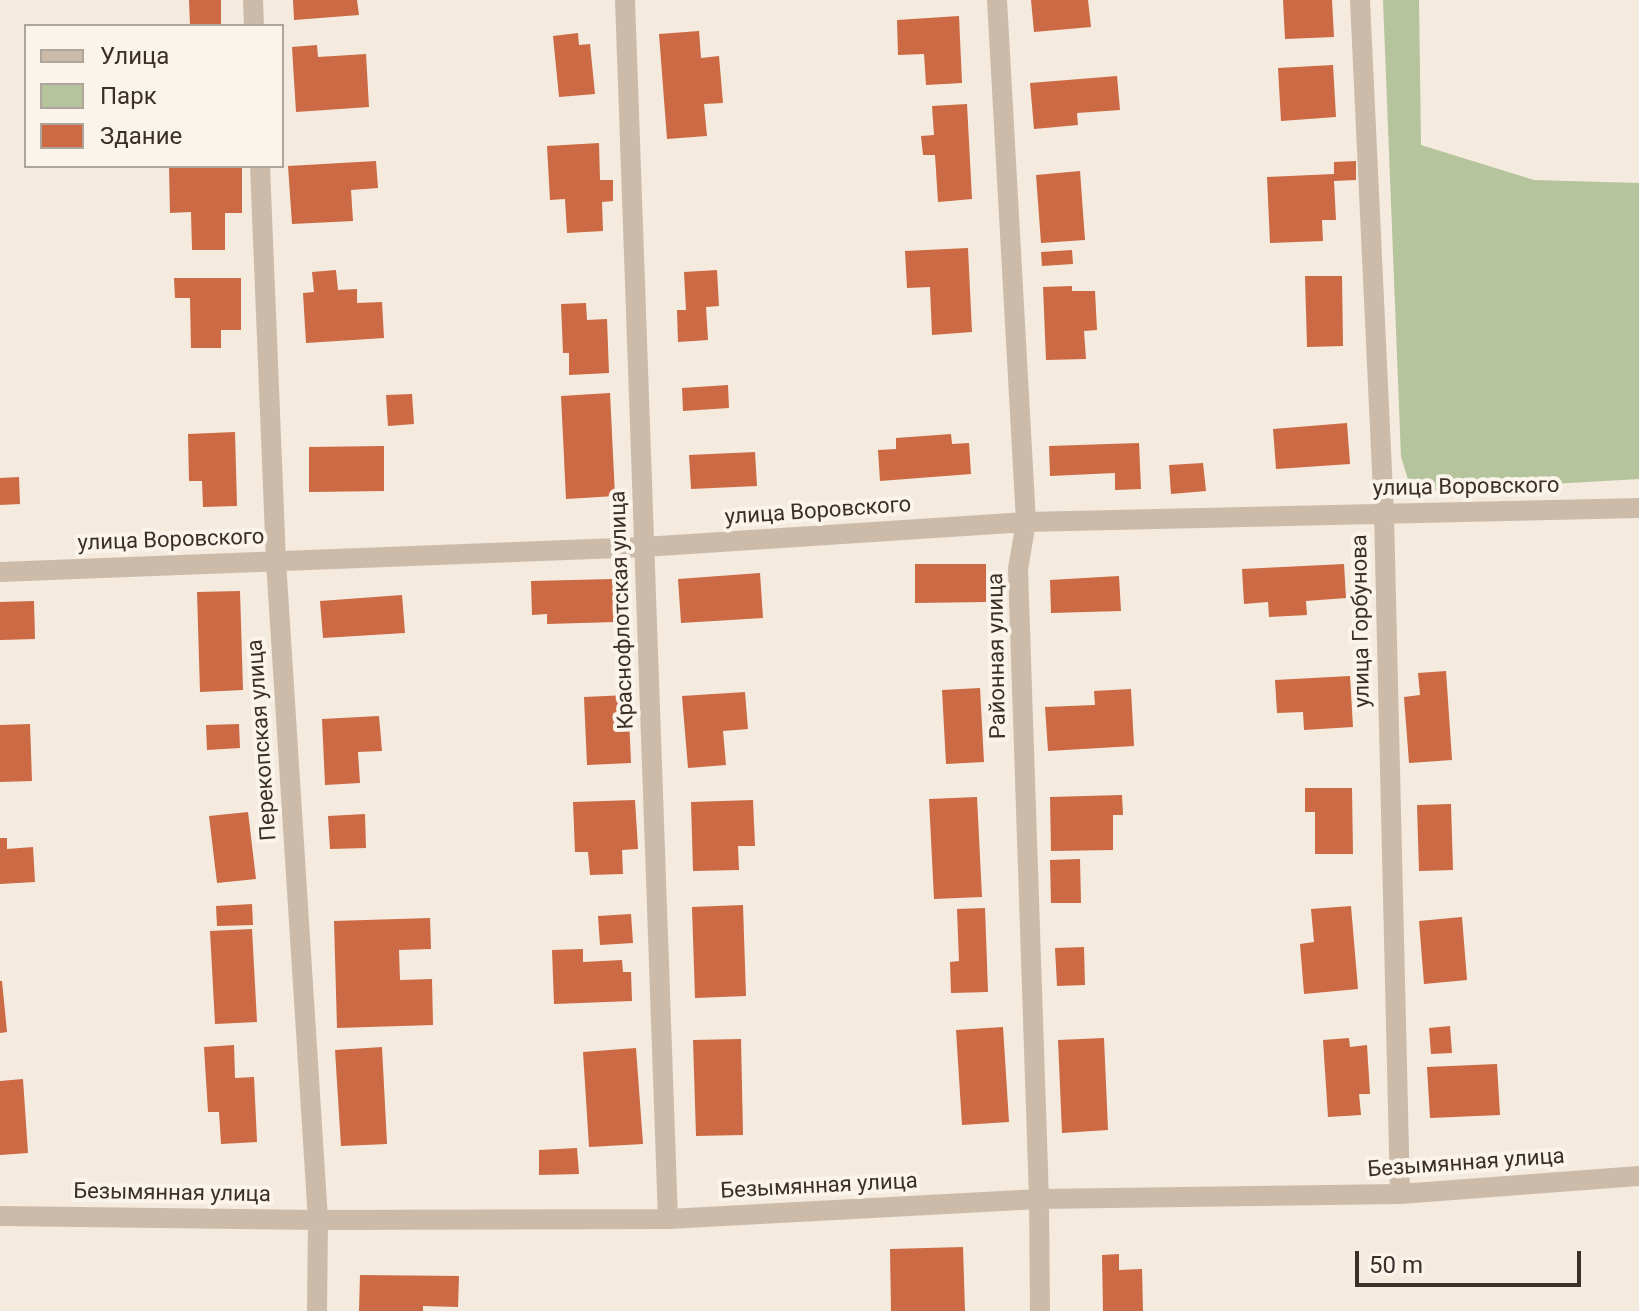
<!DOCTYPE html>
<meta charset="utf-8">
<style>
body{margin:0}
#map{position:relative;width:1639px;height:1311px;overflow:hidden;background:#f4eade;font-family:Roboto,sans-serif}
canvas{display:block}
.legend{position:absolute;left:24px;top:24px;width:260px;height:144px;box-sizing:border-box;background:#fbf4eb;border:2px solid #aea59d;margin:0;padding:10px 14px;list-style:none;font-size:24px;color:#3a2f29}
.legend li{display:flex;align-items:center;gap:16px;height:40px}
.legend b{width:40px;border:2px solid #aea59d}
.scale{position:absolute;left:1355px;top:1251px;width:226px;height:36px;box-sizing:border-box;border:4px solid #3a2f29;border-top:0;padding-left:10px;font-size:24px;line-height:28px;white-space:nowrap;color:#3a2f29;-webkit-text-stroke:6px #fbf4eb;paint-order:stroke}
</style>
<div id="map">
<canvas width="1639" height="1311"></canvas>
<ul class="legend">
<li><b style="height:10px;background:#cdbba9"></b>Улица</li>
<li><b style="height:22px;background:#b5c49d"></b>Парк</li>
<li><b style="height:22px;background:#cb6a44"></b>Здание</li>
</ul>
<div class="scale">50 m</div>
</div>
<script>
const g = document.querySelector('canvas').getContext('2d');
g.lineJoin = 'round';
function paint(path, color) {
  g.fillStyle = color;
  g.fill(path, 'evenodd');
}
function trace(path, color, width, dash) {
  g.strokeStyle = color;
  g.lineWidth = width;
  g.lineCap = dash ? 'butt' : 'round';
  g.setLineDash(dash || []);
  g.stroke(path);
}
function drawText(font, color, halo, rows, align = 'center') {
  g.font = font + ' Roboto,sans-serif';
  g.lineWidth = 8;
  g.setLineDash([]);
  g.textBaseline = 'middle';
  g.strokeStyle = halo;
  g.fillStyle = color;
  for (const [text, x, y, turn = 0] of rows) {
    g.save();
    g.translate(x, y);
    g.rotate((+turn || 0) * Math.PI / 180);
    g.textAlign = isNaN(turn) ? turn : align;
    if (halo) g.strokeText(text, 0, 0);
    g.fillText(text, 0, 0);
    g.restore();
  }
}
paint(new Path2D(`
 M1383,0h36l2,145 113,35 105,3v296l-227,13 -11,-35z`), '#b5c49d');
paint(new Path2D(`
 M189,0h32v24l-31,1z
 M293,0h64l2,15 -65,5z
 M1031,0h57l3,27 -57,5z
 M1283,0h49l2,37 -49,2z
 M959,16l3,67 -36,2 -2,-31 -26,1 -1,-35z
 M699,31l2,27 18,-2 4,47 -19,1 3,32 -40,3 -8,-105z
 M578,33l1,12 11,-1 5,50 -36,3 -6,-61z
 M317,45l1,12 48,-3 3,53 -73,5 -4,-65z
 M1333,65l3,52 -55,4 -3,-53z
 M1117,76l3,34 -43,3 1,12 -44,4 -4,-46z
 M967,104l5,95 -34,3 -3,-47h-12l-2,-19 13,-1 -2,-29z
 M599,143l1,37h13v21l-11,1 1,29 -36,2 -2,-34 -15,1 -3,-54z
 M376,161l2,27 -27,2 2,31 -61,3 -4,-58z
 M1356,161v19l-22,1 2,39h-14l1,21 -53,2 -3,-66 67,-3v-12z
 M169,166h73v47h-17v37h-33l-1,-38 -21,1z
 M1080,171l5,69 -44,3 -5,-68z
 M968,248l4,84 -40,3 -2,-48 -23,1 -2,-37z
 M1072,250l1,14 -31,2 -1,-14z
 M336,270l2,20 19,-1v14l25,-1 2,36 -78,5 -3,-50 11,-1 -2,-20z
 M717,270l2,36 -13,1 2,33 -30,2 -1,-32h9l-2,-38z
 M1305,276h37l1,70 -36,1z
 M174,278h67v52h-20v18h-30l-1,-50h-15z
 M1072,286v5h23l2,39 -13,1 2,28 -40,1 -3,-73z
 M586,303l1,17 20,-1 2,54 -40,2v-22h-6l-2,-49z
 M728,385l1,23 -46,3 -1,-23z
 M610,393l5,103 -49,3 -5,-103z
 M412,394l2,30 -26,2 -2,-31z
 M1347,423l3,41 -74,5 -3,-40z
 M235,432l2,74 -34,1 -1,-26h-13l-1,-47z
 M951,434l1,10 17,-1 2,31 -91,7 -2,-31 18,-1v-11z
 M1139,443l2,46 -26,1v-17l-65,3 -1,-30z
 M384,446v45l-75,1v-45z
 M755,452l2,34 -66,3 -2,-34z
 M1203,463l3,28 -35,3 -2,-29z
 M19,477l1,27 -20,1v-27z
 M915,564h71v38l-71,1z
 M1344,564l2,34 -40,3 1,14 -38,2 -1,-15 -24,2 -2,-35z
 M760,573l3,45 -82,5 -3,-44z
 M1119,576l2,35 -70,2 -1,-33z
 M614,579l1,43 -68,2v-10l-15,1 -1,-34z
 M240,591l3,99 -43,2 -3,-100z
 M402,595l3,38 -82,5 -3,-37z
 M34,601l1,38 -35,1v-38z
 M1446,671l6,89 -43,3 -5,-66 16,-2 -2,-22z
 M1350,676l3,51 -49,3 -1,-18 -26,1 -2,-33z
 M980,688l4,74 -38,2 -4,-74z
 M1131,689l3,57 -86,5 -3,-44 50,-2 -1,-14z
 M745,692l3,37 -25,2 3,34 -38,3 -6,-72z
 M628,695l3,68 -44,2 -3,-68z
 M379,716l3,35 -24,1 2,31 -35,2 -3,-66z
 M30,724l2,57 -32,1v-57z
 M239,724l1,24 -33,2 -1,-25z
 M1305,788h47l1,66h-38v-42h-10z
 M1122,795l1,20h-10v35l-62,1 -1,-54z
 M977,797l5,100 -48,2 -5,-100z
 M635,800l3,49 -16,1 1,24 -33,1 -2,-23h-13l-2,-50z
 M753,800l2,46h-17l1,24 -46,1 -2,-69z
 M1451,804l2,66 -34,1 -2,-66z
 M248,812l8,67 -39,4 -8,-67z
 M365,814l1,34 -36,1 -2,-33z
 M0,838h7v11l26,-2 2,35 -35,2z
 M1080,859l1,44h-30l-1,-43z
 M252,904l1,21 -36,1 -1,-20z
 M743,905l3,91 -51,2 -3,-91z
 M1351,906l7,83 -54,5 -4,-50 14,-2 -3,-33z
 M985,908l3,84 -37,1 -1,-31 9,-1 -2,-52z
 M631,914l2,29 -33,2 -2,-29z
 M1462,917l5,63 -43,4 -5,-63z
 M430,918l1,31 -32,1 1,30 32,-1 1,46 -96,3 -3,-107z
 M252,929l5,93 -42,2 -5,-93z
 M1084,947l1,38 -28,1 -2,-38z
 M583,949v13l39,-2 1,12h8l1,29 -78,3 -2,-54z
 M0,981h2l5,51 -7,1z
 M1450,1026l2,27 -21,1 -2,-26z
 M1003,1027l6,95 -47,3 -6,-95z
 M1104,1038l4,92 -46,3 -4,-93z
 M1349,1038l1,9 17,-2 3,49h-11l2,21 -33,2 -5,-77z
 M741,1039l2,96 -47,1 -3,-96z
 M234,1045l1,33 19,-1 3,65 -36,2 -2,-32h-11l-4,-65z
 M382,1047l5,97 -46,2 -6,-96z
 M636,1048l7,96 -54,3 -6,-95z
 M1497,1064l3,51 -70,3 -3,-51z
 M23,1079l5,74 -28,2v-74z
 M577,1148l2,26 -40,1v-25z
 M963,1247l2,64h-74l-1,-62z
 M1119,1254v16l23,-1 1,42h-40l-1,-56z
 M360,1275l99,1 -1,31 -35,-1v5h-64z`), '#cb6a44');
trace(new Path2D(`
 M253,0l1,26
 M625,0l43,1219
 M997,0l29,522 -8,47 21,630 1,112
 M1360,0l24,514 16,680
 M260,166l16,395 42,659 -1,91
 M0,572l644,-25 382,-25 613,-14
 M0,1216l318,4 350,-1 371,-20 361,-5 239,-18`), '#cdbba9', 20);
drawText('22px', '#3a2f29', '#fbf4eb', [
 ["улица Воровского",1466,488,-1],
 ["улица Воровского",818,512,-4],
 ["улица Воровского",171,541,-2],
 ["Краснофлотская улица",623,610,-92],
 ["улица Горбунова",1362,621,-91],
 ["Районная улица",998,656,-91],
 ["Перекопская улица",263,740,-94],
 ["Безымянная улица",1466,1164,-4],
 ["Безымянная улица",819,1187,-3],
 ["Безымянная улица",172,1194,1]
]);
</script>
